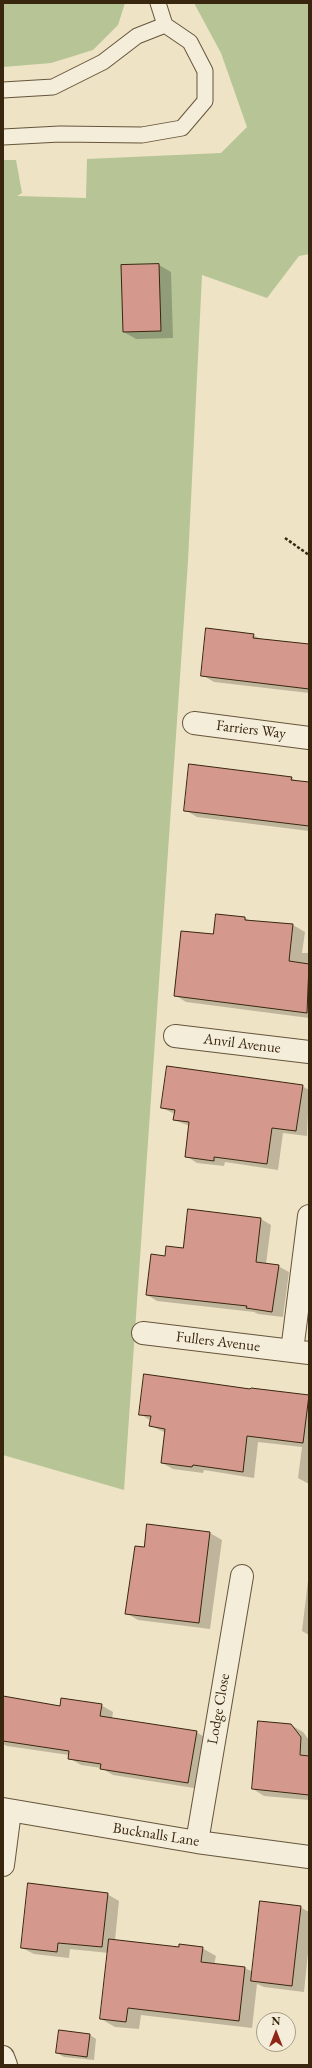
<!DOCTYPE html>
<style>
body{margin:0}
#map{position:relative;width:312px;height:2068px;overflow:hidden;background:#eee3c4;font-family:"EB Garamond",serif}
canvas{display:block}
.frame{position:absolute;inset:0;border:4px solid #39260f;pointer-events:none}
.north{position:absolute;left:256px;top:2012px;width:40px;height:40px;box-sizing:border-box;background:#f4edd9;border:1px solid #a99d88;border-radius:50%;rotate:0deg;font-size:11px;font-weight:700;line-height:16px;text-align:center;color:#39260f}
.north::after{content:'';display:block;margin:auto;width:14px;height:18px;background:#8f2418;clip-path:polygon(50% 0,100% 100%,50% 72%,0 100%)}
</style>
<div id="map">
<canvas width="312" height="2068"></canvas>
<div class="frame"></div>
<div class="north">N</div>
</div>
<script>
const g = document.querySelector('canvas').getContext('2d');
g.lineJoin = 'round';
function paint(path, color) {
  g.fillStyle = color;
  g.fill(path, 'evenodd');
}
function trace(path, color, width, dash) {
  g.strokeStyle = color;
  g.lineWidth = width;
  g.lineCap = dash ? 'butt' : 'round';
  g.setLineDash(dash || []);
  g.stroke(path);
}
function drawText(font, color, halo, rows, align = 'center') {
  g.font = font + ' "EB Garamond",serif';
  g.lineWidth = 3;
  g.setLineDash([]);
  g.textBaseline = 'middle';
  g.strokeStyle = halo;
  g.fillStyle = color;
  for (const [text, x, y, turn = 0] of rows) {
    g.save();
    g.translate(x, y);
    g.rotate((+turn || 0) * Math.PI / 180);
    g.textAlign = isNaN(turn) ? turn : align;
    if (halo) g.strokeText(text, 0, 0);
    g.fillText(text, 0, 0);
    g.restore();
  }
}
paint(new Path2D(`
 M3,3h122l-7,22 -25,25 -42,13 -48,4z
 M194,3h115v251l-10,2 -32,42 -65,-23 -14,286 -64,929 -121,-35v-1295h13l6,33 -5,3 69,2 1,-39 134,-6 26,-26 -26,-74z`), '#b6c496');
paint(new Path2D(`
 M159,265l12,7 2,66 -37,1 -12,-7z
 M253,635l9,5 47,5v48l-95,-11 -12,-7z
 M291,778l8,4 10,1v48l-112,-14 -12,-7z
 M245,918l5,3 43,4 12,7 -3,21h7v65l-123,-16 -11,-7 39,-59z
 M302,1086l7,4 -2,46 -24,-3 -5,37 -53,-8 -1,4 -27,-3 -11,-7 4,-30 -16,-6 1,-6 -13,-6z
 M189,1210l72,9 10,6 -5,39 12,2 11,6 -6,45 -25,-3 -4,-2 -97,-11 -10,-6 19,-38 18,-8z
 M252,1389l57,7v88l-11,-6 4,-31 -44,-5 -4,36 -50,-8 -1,3 -30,-4 -11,-6 4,-30 -15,-7v-5l-11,-7 111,-23z
 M210,1533l12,7 -12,89 -72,-9 -12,-7 19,-65z
 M309,1572v63l-7,-4z
 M3,1697l57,10 41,-2 12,7 -1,7 84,13 12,7 -8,50 -87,-14 -12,-7 -20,-3 -12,-7v-3l-62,-9 -4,-2z
 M291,1725l12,7 6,8v60l-45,-4 -11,-7z
 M107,1894l12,7 -4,39 64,8h23l14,8 -2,9 31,3 8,4 47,-65 9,5v31l-5,49 -40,-5 -7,-3 -5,44 -111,-13 -2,14 -24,-2 -14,-8 8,-66 -39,-4 -1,9 -35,-4 -12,-6z
 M90,2035l6,4 -2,21 -30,-3 -7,-4z`), '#0003');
const building = new Path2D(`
 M159,264l2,67 -38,1 -2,-67z
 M206,628l48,6 -1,4 56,6v45l-108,-13z
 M189,764l103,13 -1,3 18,2v44l-125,-15z
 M216,914l29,3v3l48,4 -4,37 20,3 -2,49 -133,-17 7,-65 32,3z
 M167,1066l136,19 -7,46 -24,-3 -5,36 -53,-7v4l-29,-4 4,-35 -16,-2 2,-10 -14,-2z
 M188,1209l73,9 -5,44 23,3 -7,47 -26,-4 1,-2 -101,-11 5,-41 14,2 1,-10 17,2z
 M144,1374l106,15 1,-1 58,7 -6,48 -56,-7 -4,36 -50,-7 -1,2 -31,-4 4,-34 -16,-3 2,-10 -12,-1z
 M147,1524l63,8 -11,91 -74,-9 10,-68 9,1z
 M3,1696l57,10 1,-8 41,6 -2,12 97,15 -9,52 -88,-14 1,-5 -33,-5 1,-8 -66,-10z
 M258,1721l33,3 10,13 -1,18 9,1v39l-57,-6z
 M28,1883l80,10 -6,54 -44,-4 -1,9 -36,-4z
 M260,1901l41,5 -9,80 -41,-5z
 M109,1939l70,8v-3l24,3 -2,15 44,5 -6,54 -111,-13 -2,14 -26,-3z
 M59,2030l31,4 -3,23 -31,-4z`);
paint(building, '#d4998c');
trace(building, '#39260f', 1);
const service = new Path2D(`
 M3,90l50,-3 50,-25 34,-26 28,-11
 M3,137l57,-3 82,1 40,-7 23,-27v-30l-15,-29 -25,-17 -7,-22`);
const minor = new Path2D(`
 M194,723l115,15
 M175,1036l134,16
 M143,1333l166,20
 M292,1351l17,-135
 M3,1809l194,33 112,15
 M197,1842l45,-266
 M3,1865l7,-54
 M3,2057l3,8`);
trace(service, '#66553c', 17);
trace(minor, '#66553c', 24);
trace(new Path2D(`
 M285,538l24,17`), '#39260f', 2.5, [3, 2]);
trace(service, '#f4edd9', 15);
trace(minor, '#f4edd9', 22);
drawText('15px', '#39260f', '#f4edd9', [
 ["Farriers Way",251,730,7],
 ["Anvil Avenue",242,1044,7],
 ["Fullers Avenue",218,1342,7],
 ["Lodge Close",219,1709,-80],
 ["Bucknalls Lane",156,1835,9]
]);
</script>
